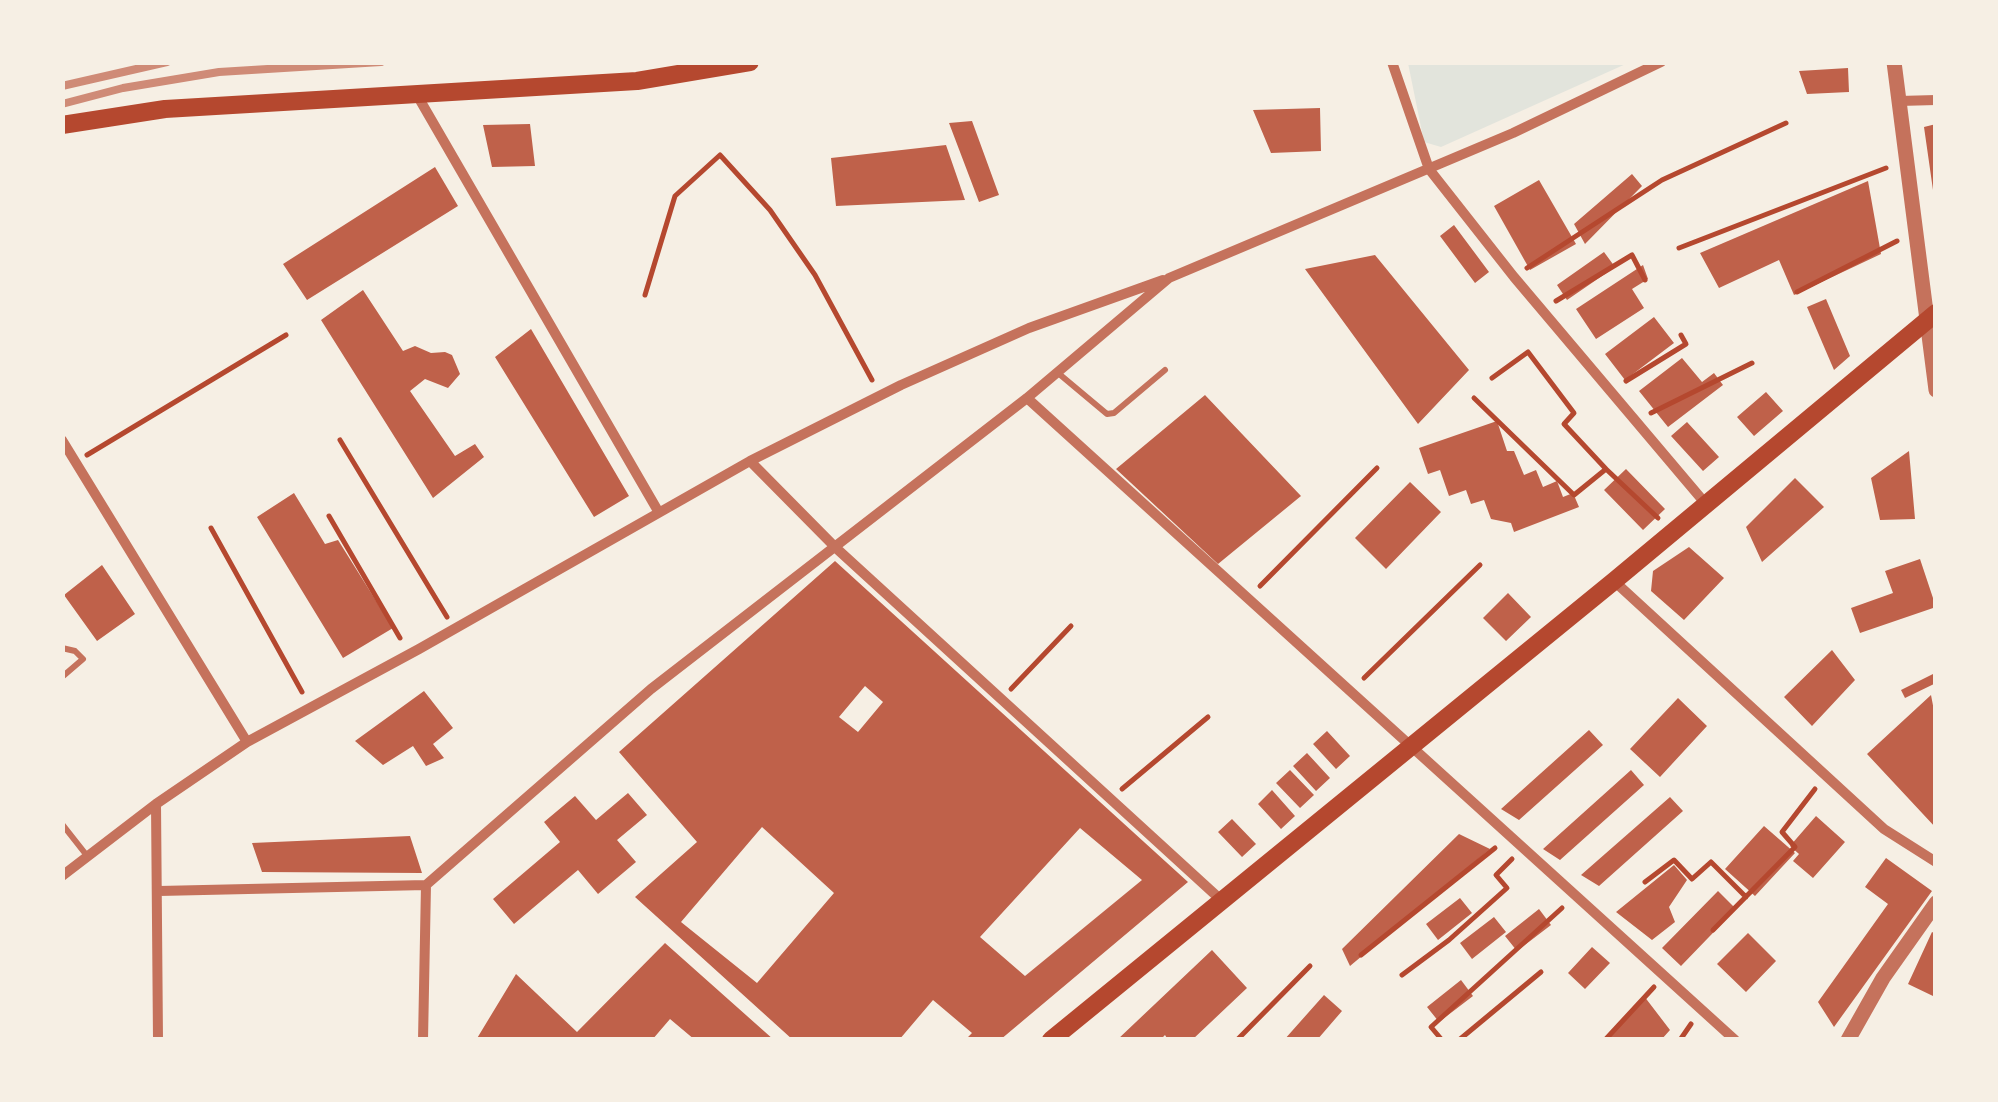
<!DOCTYPE html>
<style>
body{margin:0}
#map{position:relative;width:1998px;height:1102px;overflow:hidden;background:#f6efe4;font-family:Merriweather,serif}
canvas{display:block}
.frame{position:absolute;inset:0;border:65px solid #f6efe4;pointer-events:none}
</style>
<div id="map">
<canvas width="1998" height="1102"></canvas>
<div class="frame"></div>
</div>
<script>
const g = document.querySelector('canvas').getContext('2d');
g.lineJoin = 'round';
function paint(path, color) {
  g.fillStyle = color;
  g.fill(path, 'evenodd');
}
function trace(path, color, width, dash) {
  g.strokeStyle = color;
  g.lineWidth = width;
  g.lineCap = dash ? 'butt' : 'round';
  g.setLineDash(dash || []);
  g.stroke(path);
}
paint(new Path2D(`
 M1408,63h220l-187,84 -17,-5z`), '#e2e4dc');
paint(new Path2D(`
 M1848,68l1,24 -42,2 -8,-23z
 M1320,108l1,43 -50,2 -18,-43z
 M972,121l27,74 -20,7 -30,-79z
 M530,124l5,42 -43,1 -9,-42z
 M1936,124v66h-3l-9,-63z
 M946,145l19,55 -129,6 -5,-48z
 M435,167l23,39 -151,94 -24,-36z
 M1632,174l10,12 -57,58 -11,-20z
 M1539,180l37,64 -46,26 -36,-64z
 M1868,181l13,73 -87,41 -15,-35 -60,28 -19,-35z
 M1454,225l35,47 -14,11 -35,-47z
 M1604,252l11,15 -48,33 -10,-15z
 M1375,255l94,115 -51,54 -113,-155z
 M1643,265l5,14 -16,10 12,19 -48,31 -20,-30z
 M363,290l40,61 12,-5 16,7 14,-1 7,3 8,19 -12,14 -23,-9 -15,12 45,65 20,-12 9,13 -51,41 -112,-178z
 M1826,299l24,57 -16,14 -27,-63z
 M1654,317l20,26 -49,37 -20,-26z
 M531,329l98,167 -35,21 -99,-160z
 M1682,358l20,24 12,-9 9,12 -55,42 -29,-36z
 M1766,392l17,19 -29,25 -17,-19z
 M1205,395l96,101 -83,68 -102,-95z
 M1497,421l10,30h7l10,24 12,-5 7,17 14,-6 6,16 10,-4 6,14 -65,25 -3,-9 -20,-4 -7,-19 -13,4 -5,-14 -17,6 -9,-26 -12,4 -9,-26z
 M1687,422l32,35 -16,14 -32,-35z
 M1909,451l6,68 -35,1 -9,-42z
 M1626,469l39,40 -22,21 -39,-40z
 M1795,478l29,29 -62,55 -16,-35z
 M1410,482l31,30 -55,57 -31,-31z
 M294,493l31,51 13,-4 55,88 -50,30 -86,-141z
 M1689,547l35,31 -40,42 -33,-29 2,-20z
 M1920,559l16,48 -76,26 -9,-25 42,-15 -8,-22z
 M835,561l353,321 -188,158h-35l7,-7 -39,-33 -34,40h-106l-158,-143 62,-55 -78,-90zM865,686l18,16 -25,30 -19,-15zM762,827l72,66 -77,90 -76,-61zM1080,828l62,52 -117,96 -45,-39z
 M102,565l33,49 -38,27 -33,-46z
 M1508,593l23,24 -25,24 -23,-23z
 M1832,650l23,30 -43,46 -28,-29z
 M1933,674l1,10 -29,14 -4,-8z
 M424,691l29,37 -20,16 11,14 -18,8 -13,-20 -30,19 -28,-24z
 M1931,695l5,26v107l-69,-74z
 M1678,698l29,28 -47,51 -30,-28z
 M1589,730l14,15 -84,75 -18,-11z
 M1327,731l23,25 -14,13 -23,-25z
 M1307,753l23,25 -14,13 -23,-25z
 M1290,770l24,25 -14,13 -24,-25z
 M1631,770l13,15 -84,75 -17,-11z
 M1272,790l23,26 -14,13 -23,-25z
 M628,793l19,22 -30,25 19,22 -38,32 -20,-24 -64,54 -21,-25 67,-57 -16,-20 31,-26 21,24z
 M1670,797l13,14 -84,75 -18,-11z
 M1816,816l29,26 -32,36 -20,-17 6,-7 -9,-8z
 M1232,819l24,25 -14,13 -24,-25z
 M1764,826l31,27 -40,43 -30,-27z
 M1459,834l31,15 -140,117 -8,-17z
 M410,836l12,37 -160,-1 -10,-29z
 M1886,858l46,33 -98,136 -16,-25 70,-98 -23,-17z
 M1674,865l13,15 -18,27 6,15 -23,18 -36,-28z
 M1718,891l18,18 -55,57 -19,-18z
 M1460,898l12,15 -34,27 -12,-16z
 M1539,909l12,16 -34,26 -12,-15z
 M1494,917l12,15 -34,27 -12,-16z
 M1932,932l4,2 -3,62 -25,-12z
 M1748,933l28,28 -30,31 -29,-28z
 M665,943l109,97h-79l-25,-21 -18,21h-176l40,-66 61,58z
 M1592,947l18,16 -25,26 -17,-16z
 M1212,950l35,38 -55,52h-24l-3,-5 -5,5h-43z
 M1461,980l12,16 -34,26 -12,-15z
 M1324,995l18,16 -25,29h-33z
 M1644,996l26,34 -9,10h-55z`), '#bf614a');
trace(new Path2D(`
 M1679,248l207,-80
 M1527,268l135,-88 124,-57
 M1797,292l100,-51
 M645,295l30,-99 45,-41 50,55 45,65 57,105
 M1556,301l76,-46 13,25
 M1492,378l36,-26 46,61 -10,11 42,45
 M1626,381l60,-37 -5,-9
 M1474,398l100,97 32,-26 52,49
 M1651,413l101,-50
 M340,440l107,177
 M87,455l199,-120
 M329,516l71,122
 M211,528l91,164
 M1260,586l117,-118
 M1364,678l116,-113
 M1011,689l60,-63
 M1122,789l86,-72
 M1645,882l29,-22 18,19 19,-17 35,35
 M1713,930l82,-83 -13,-15 33,-43
 M1361,955l134,-107
 M1402,975l47,-35 58,-52 -11,-13 16,-16
 M1237,1040l73,-74
 M1442,1040l-11,-13 131,-119
 M1459,1040l82,-68
 M1605,1040l49,-53
 M1680,1040l11,-16`), '#b5482f', 5);
trace(new Path2D(`
 M1058,373l49,41 7,-1 51,-43
 M62,648l13,3 8,8 -21,18
 M62,824l26,33`), '#c5725c', 6);
trace(new Path2D(`
 M1392,62l37,107 85,108 191,226
 M417,95l241,416
 M1899,101l37,-1
 M1027,398l708,642
 M62,440l185,302
 M750,461l86,87 384,351
 M1614,581l270,248 52,33
 M156,804l2,236
 M62,876l94,-72 91,-62 172,-93 331,-188 151,-76 128,-57 134,-48
 M159,891l267,-6 225,-196 376,-291 142,-120 344,-145 148,-71
 M423,1040l3,-155`), '#c5725c', 10);
trace(new Path2D(`
 M1894,62l42,328
 M1848,1040l35,-62 53,-75`), '#c5725c', 15);
trace(new Path2D(`
 M62,125l103,-16 472,-28 113,-19
 M1051,1040l563,-459 322,-268`), '#b5482f', 18);
trace(new Path2D(`
 M62,86l105,-24
 M62,104l61,-16 96,-16 162,-10`), '#cf8b77', 8);
</script>
